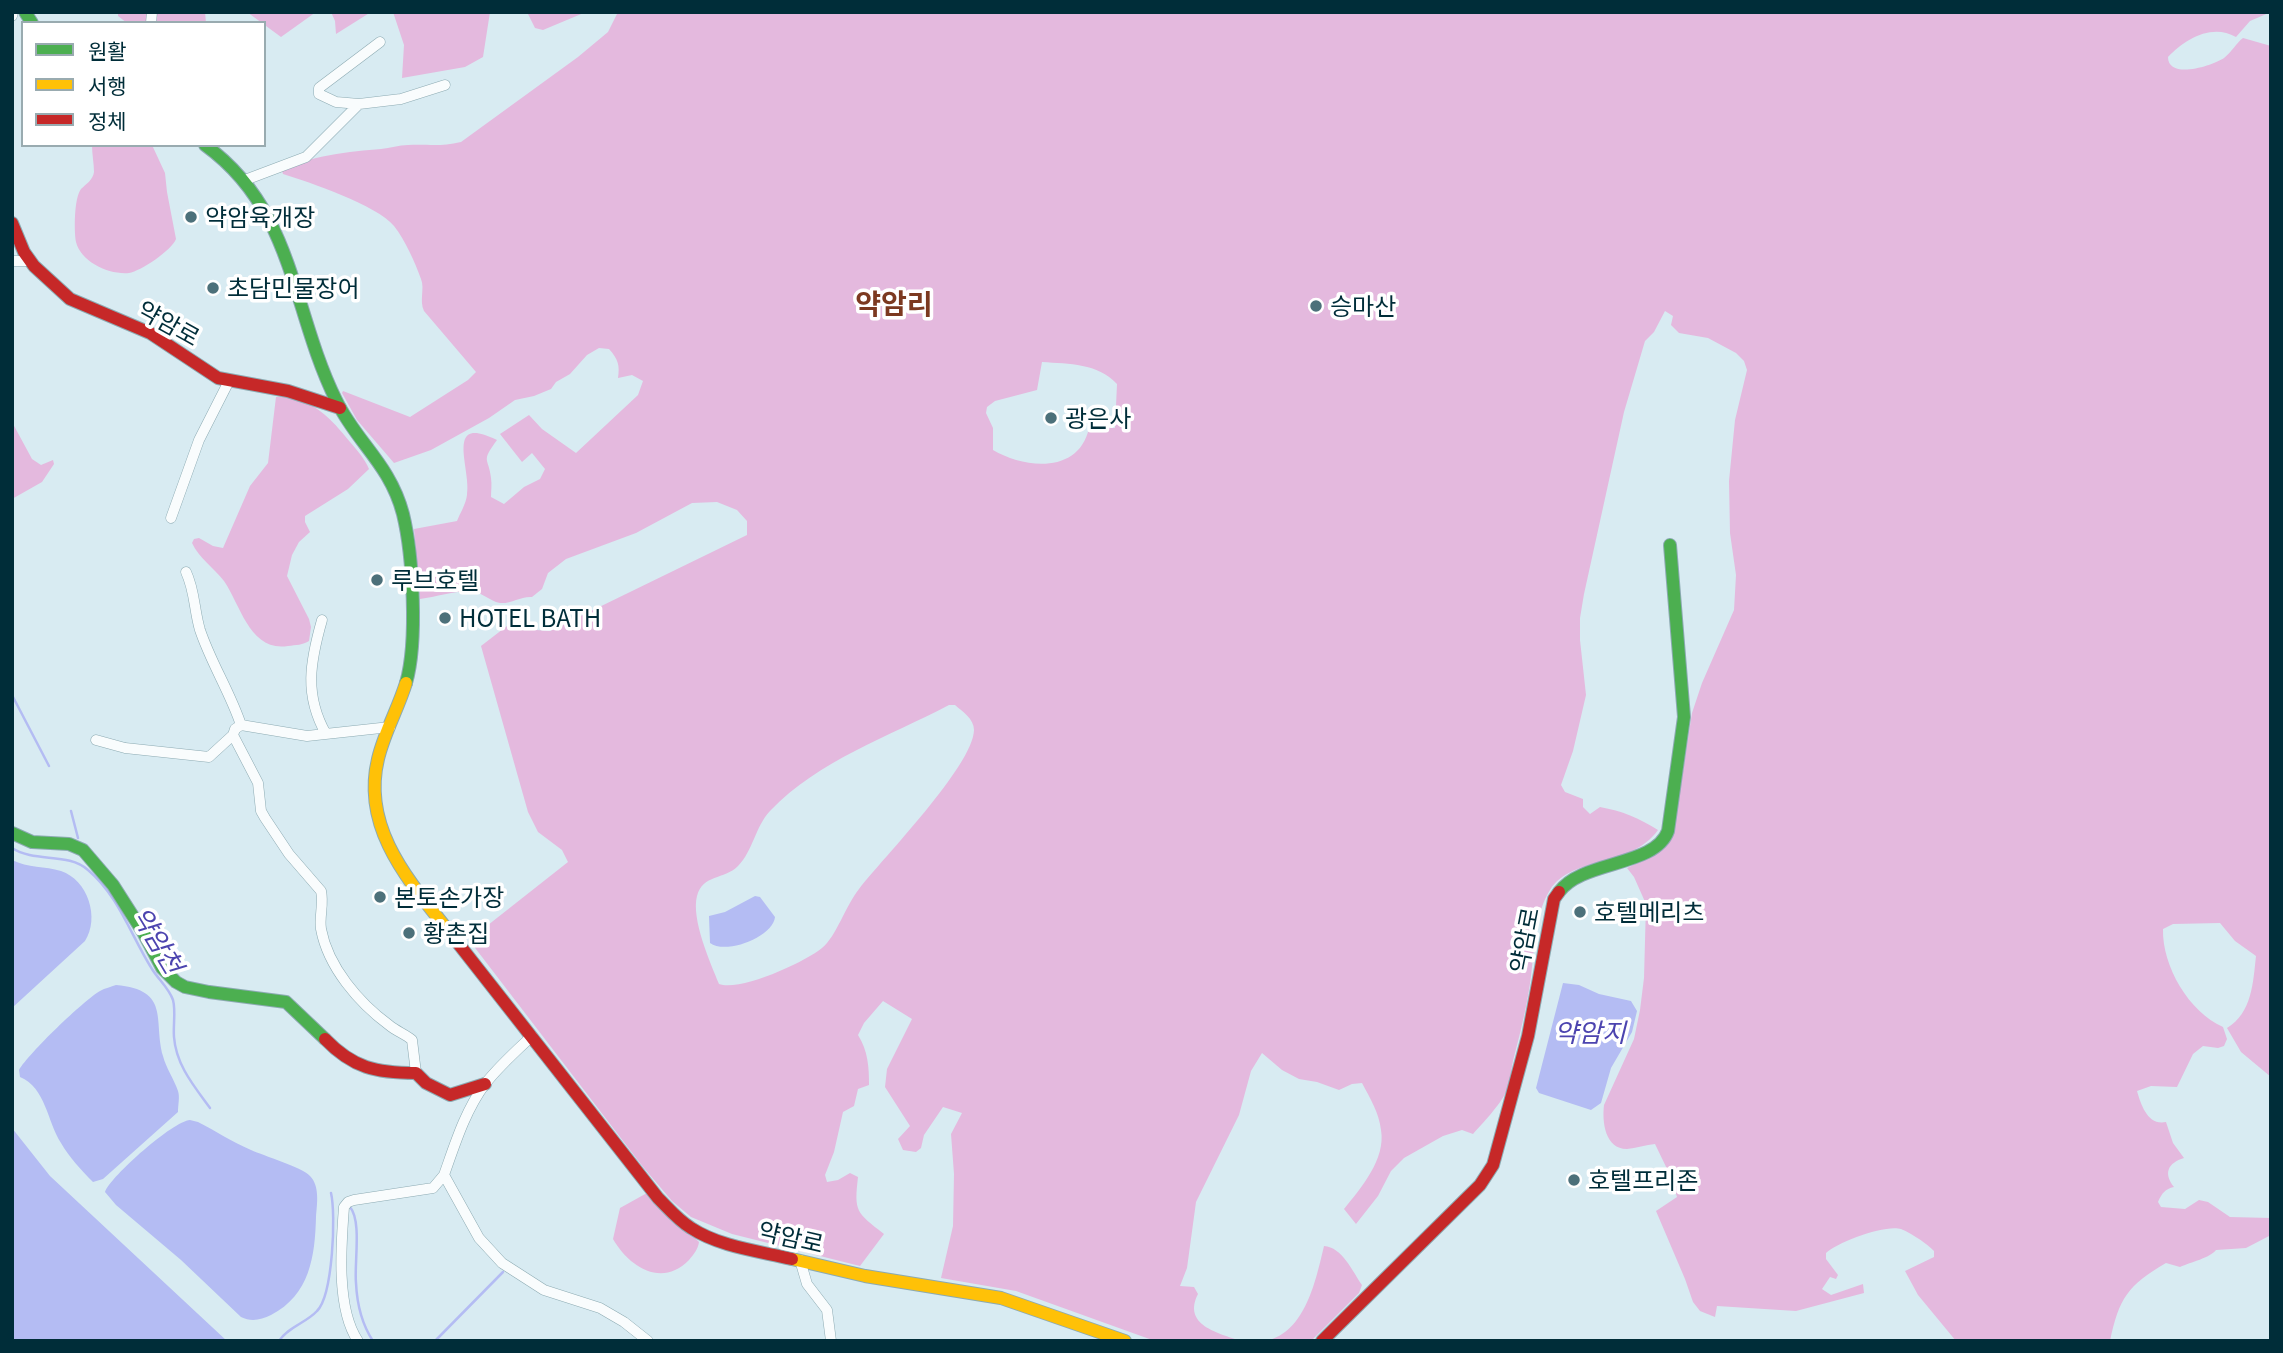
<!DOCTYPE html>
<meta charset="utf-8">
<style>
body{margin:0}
#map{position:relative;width:2283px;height:1353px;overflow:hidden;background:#d8ebf2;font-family:Georgia,"Noto Sans KR",serif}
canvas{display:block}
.frame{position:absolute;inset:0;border:14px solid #002d39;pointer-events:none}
.legend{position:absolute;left:21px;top:21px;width:245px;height:126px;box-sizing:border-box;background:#fff;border:2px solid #99abb0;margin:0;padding:9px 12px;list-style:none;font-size:21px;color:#002d39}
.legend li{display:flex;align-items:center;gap:14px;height:35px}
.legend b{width:35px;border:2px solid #99abb0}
</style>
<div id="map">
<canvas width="2283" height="1353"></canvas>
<div class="frame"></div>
<ul class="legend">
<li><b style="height:9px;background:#4caf50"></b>원활</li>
<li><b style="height:9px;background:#ffc107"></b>서행</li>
<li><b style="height:9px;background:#c62828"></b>정체</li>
</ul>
</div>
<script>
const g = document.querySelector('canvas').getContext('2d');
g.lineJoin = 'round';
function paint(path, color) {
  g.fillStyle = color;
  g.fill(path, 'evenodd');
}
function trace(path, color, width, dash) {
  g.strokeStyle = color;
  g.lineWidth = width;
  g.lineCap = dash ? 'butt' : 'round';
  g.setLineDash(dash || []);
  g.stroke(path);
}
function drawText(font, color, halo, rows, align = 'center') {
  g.font = font + ' Georgia,"Noto Sans KR",serif';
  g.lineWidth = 7;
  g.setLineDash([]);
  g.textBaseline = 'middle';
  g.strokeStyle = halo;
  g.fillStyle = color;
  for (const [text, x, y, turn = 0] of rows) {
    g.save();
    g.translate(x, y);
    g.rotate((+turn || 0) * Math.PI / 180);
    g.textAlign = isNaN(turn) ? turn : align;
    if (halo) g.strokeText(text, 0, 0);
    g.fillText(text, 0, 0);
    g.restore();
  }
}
paint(new Path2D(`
 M118,12h87l1,11h-79l-9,-7z
 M247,12h69l-35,25z
 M331,12h40l-35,22 -1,-13z
 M393,12h97l-7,45 -18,10 -63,11 2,-33z
 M527,12h59l-43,18 -8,-2z
 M618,12h1653l-21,9 -14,16c-24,-14 -51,2 -68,20 0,23 44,9 56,1 8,-6 12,-15 19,-20l28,8v1031l-30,-25 -14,-24c25,-15 26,-45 29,-72l-21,-15 -15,-18 -47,1 -10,5c-1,37 26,83 60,98l4,12 -3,7 -6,2 -15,-2 -10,8 -16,33 -26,-1 -14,5c4,14 11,35 29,31l7,21 11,15c-16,5 -21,15 -10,29 -9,2 -12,6 -16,15l3,5 24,2 14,-9 9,2 22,15 41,1v17l-25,13 -30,2c-6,8 -25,12 -36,17l-14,-4c-38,22 -47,35 -56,78h-154l-38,-46 -13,-24 29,-14v-6c-6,-7 -25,-19 -33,-22 -15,-5 -64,13 -75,24v6l12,16 -2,4 -6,-2 -8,12 9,6 32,-11 1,9 -68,18 -79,-5 -2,11 -15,-6 -7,-9 -8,-23 -29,-68 21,-14 -7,-22 -15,-31c-9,1 -19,4 -28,5 -22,0 -25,-27 -23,-44l30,-66 6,-29 4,-32 2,-74 -12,-27 -7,-9c20,-10 40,-15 47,-38l18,-117 10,-30 32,-73 2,-35 -6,-42 -1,-52 6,-61 12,-50 -3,-9 -8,-8 -28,-15 -29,-5 -8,-8 2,-9 -8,-5 -11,21 -9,9 -21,71 -40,182 -4,24v22l6,55 -13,56 -12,34 4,7 18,7v8l7,7 10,-7c22,4 39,11 58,23 -27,38 -86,25 -108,60 -14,22 -15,52 -18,77 -3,32 -11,63 -19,94 -2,10 -3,22 -7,31 -6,13 -24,32 -33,42l-11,-4 -19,6 -39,22 -13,13 -13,25 -22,28 -12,-15c17,-21 42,-50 37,-79 -2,-17 -11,-32 -19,-47l-10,1 -13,6 -22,-8 -18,-3 -17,-9 -20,-17 -11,18 -12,44 -43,87 -9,66 -7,18 14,1 4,7c-16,31 20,39 43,47h-86l-139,-50 -75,-13 12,-52 1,-52 -3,-40 11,-21 -19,-6 -19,28 -3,13 -5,4 -13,-2 -5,-11 12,-13 -25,-39 2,-18 25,-50 -29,-18 -19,22 -6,12c10,16 11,32 11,50l-11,4 -4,17 -11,6 -9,40 -9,23 2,7 11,-2 12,-7 8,4c-4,35 -2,35 26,57l-24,32 -128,-32 -41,-17 -19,-16 -29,-34 -174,-227 99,-78 -6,-12 -24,-18 -10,-20 -47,-166 35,-27 20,11 14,1 197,-96v-14l-10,-11 -20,-8 -25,1 -56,30 -70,26 -18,14 -6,16 -10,8c-11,-1 -21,7 -32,6 -11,-2 -19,-12 -31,-12 -14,0 -34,6 -49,8l-6,-70 43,-8c3,-8 9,-17 10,-26 5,-25 -24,-82 30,-55 -17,23 -8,17 -6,38 1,6 0,13 0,19l13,7 20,-17 16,-8 5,-10 -13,-16 -10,9 -22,-28 29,-19 13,14 34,24 62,-58 5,-14 -11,-6 -14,3c2,-13 0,-19 -9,-29l-10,-1 -12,7 -17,19 -14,8 -5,7 -17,7 -19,4 -26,18 -58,32 -37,13 -37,-43 -15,-27 1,-2 67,26 58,-37 8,-8 -52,-61c-5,-11 1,-22 -3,-32 -6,-17 -16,-39 -27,-53 -17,-21 -85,-44 -111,-52l-1,-3c24,-15 70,-20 99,-22 9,-1 18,-4 27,-4 21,-1 32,2 53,-3l117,-85 30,-25zM1042,362c28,2 55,1 75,22l-2,44h-26c-10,46 -64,41 -96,22v-22l-7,-15 1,-6 8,-6 42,-11zM949,705h6c8,7 19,14 19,25 -1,36 -91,128 -115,159 -13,16 -23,48 -37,59 -17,14 -82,44 -103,36 -9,-22 -28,-65 -22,-88 6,-22 27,-16 41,-30 15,-15 17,-39 32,-55 49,-51 118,-74 179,-106z
 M92,145h60l13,28 2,19 9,47c-4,11 -35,32 -47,34 -20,2 -48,-11 -53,-31 -2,-11 -2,-44 5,-53 5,-5 12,-9 13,-17 0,-8 -2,-18 -2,-27z
 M276,397c34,-2 55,21 74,45 7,8 15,17 19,27l-21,20 -43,27v6l5,10 -11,10 -7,13 -5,21 22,43 2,8 -2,14c-6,4 -13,4 -21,5 -38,6 -47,-40 -64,-65 -10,-13 -25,-23 -32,-38l2,-4 5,-1 14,8 10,2 27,-62 18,-23z
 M12,422l20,37 9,6 12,-5 1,4 -12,18 -30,17z
 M647,1193l52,49c-1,7 -5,12 -10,18 -27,28 -60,7 -76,-21l7,-31z
 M1324,1246c18,1 29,26 38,39l-3,8 -48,48h-45c40,-9 50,-62 58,-95z`), '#e4b9de');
paint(new Path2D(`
 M12,860c16,8 33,6 49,11 27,9 39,47 24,70l-73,67z
 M755,896l5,1 15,20c-2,20 -49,38 -65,26l-1,-27 16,-4z
 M1563,983l16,2 20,9 32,7 6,10 -5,21 -21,36 -10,35 -10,7 -52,-17 -3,-5z
 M116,985c55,5 37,35 47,71 3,12 11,23 15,35 2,6 0,14 0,21l-75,67 -10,3c-12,-12 -24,-25 -32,-39 -14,-22 -15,-55 -41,-66l-1,-7c10,-17 64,-69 81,-79 5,-3 11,-4 16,-6z
 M190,1120l8,2c18,9 34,20 53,28 13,6 51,17 59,26 10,10 7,28 6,41 -1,39 -6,78 -45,98 -10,5 -20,7 -30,2l-60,-57 -65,-55 -11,-13c6,-16 68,-71 85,-72z
 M12,1128l38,48 177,165h-215z`), '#b4bcf3');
trace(new Path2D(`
 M12,695l37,71
 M71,811l7,27
 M12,848c23,15 56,4 76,22 31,26 43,66 64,99 6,10 17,19 21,31 3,11 0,25 1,37 2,28 20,49 36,71
 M350,1207c12,14 4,57 6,76 1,21 5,40 17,58
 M279,1341c9,-14 27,-18 38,-30 16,-16 19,-97 14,-118
 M435,1341l68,-69`), '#b4bcf3', 2.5);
const street = new Path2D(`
 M12,16l1,-4
 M151,23l1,-11
 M359,104l42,-5 44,-14
 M245,180l61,-23 53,-53 -23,-2 -17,-8v-6l61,-46
 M12,261h19
 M171,518l28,-78 30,-59
 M186,572c9,19 8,38 14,58 11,33 30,62 41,95
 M322,620c-12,42 -18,75 4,114
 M233,735l25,48 3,28 4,7 24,36 32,37c3,13 -2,26 0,38 7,38 38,74 68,96 7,6 16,9 23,15l4,33
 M96,740l29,8 84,9 24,-22 2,-6 6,-4 66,11 83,-9
 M532,1036c-16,15 -33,30 -47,48 -20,27 -30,60 -41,91l35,63 23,25 42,27 56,18 24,14 24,19
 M800,1260l7,24 20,26 4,31
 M358,1341c-22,-32 -17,-96 -14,-134l4,-5 6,-2 79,-12 11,-13`);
const fast = new Path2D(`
 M25,12l7,11
 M205,145c90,65 86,164 131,255 20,42 54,64 67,114 10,41 15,128 3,169
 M12,833l20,9 37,2 14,6 30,35 30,47 19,36 14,14 9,5 24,5 77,10 39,37
 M1559,892c23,-32 96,-25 109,-61l16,-114 -14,-172`);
const slow = new Path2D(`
 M406,683c-8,26 -22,50 -28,76 -17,70 32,123 72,174
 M792,1259l73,17 136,22 124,43`);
const jam = new Path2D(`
 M12,223l12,29 10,14 36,33 80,34 68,45 70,13 52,17
 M450,933l208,265c11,11 20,22 33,30 29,19 68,23 101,31
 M325,1039c28,29 51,34 91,34l10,10 24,12 35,-11
 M1322,1341l158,-156 13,-20 35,-129 26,-137 5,-7`);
trace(street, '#8caab2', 11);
trace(fast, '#8caab2', 14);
trace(slow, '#8caab2', 14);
trace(jam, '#8caab2', 14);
trace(street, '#f9fcfd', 10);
trace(fast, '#4caf50', 12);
trace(slow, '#ffc107', 12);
trace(jam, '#c62828', 12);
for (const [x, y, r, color] of [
 [191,217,7,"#4c707a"],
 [213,288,7,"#4c707a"],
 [1316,306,7,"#4c707a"],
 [1051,418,7,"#4c707a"],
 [377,580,7,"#4c707a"],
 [445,618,7,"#4c707a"],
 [380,897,7,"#4c707a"],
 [1580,912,7,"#4c707a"],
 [409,933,7,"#4c707a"],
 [1574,1180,7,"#4c707a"]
]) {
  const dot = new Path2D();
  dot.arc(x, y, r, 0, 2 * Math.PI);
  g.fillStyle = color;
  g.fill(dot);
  trace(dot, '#fff', 2.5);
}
drawText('24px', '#002d39', '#fff', [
 ["약암육개장",205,217],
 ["초담민물장어",227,288],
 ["승마산",1330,306],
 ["광은사",1065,418],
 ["루브호텔",391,580],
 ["HOTEL BATH",459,618],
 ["본토손가장",394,897],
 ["호텔메리츠",1594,912],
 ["황촌집",423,933],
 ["호텔프리존",1588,1180]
], 'left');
drawText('24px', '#002d39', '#fff', [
 ["약암로",169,323,29],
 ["약암로",1524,940,-79],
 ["약암로",791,1237,13]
]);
drawText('italic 26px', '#4c44af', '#fff', [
 ["약암천",158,940,59],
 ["약암지",1590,1032]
]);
drawText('bold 28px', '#7c3920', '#fff', [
 ["약암리",894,303]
]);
</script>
